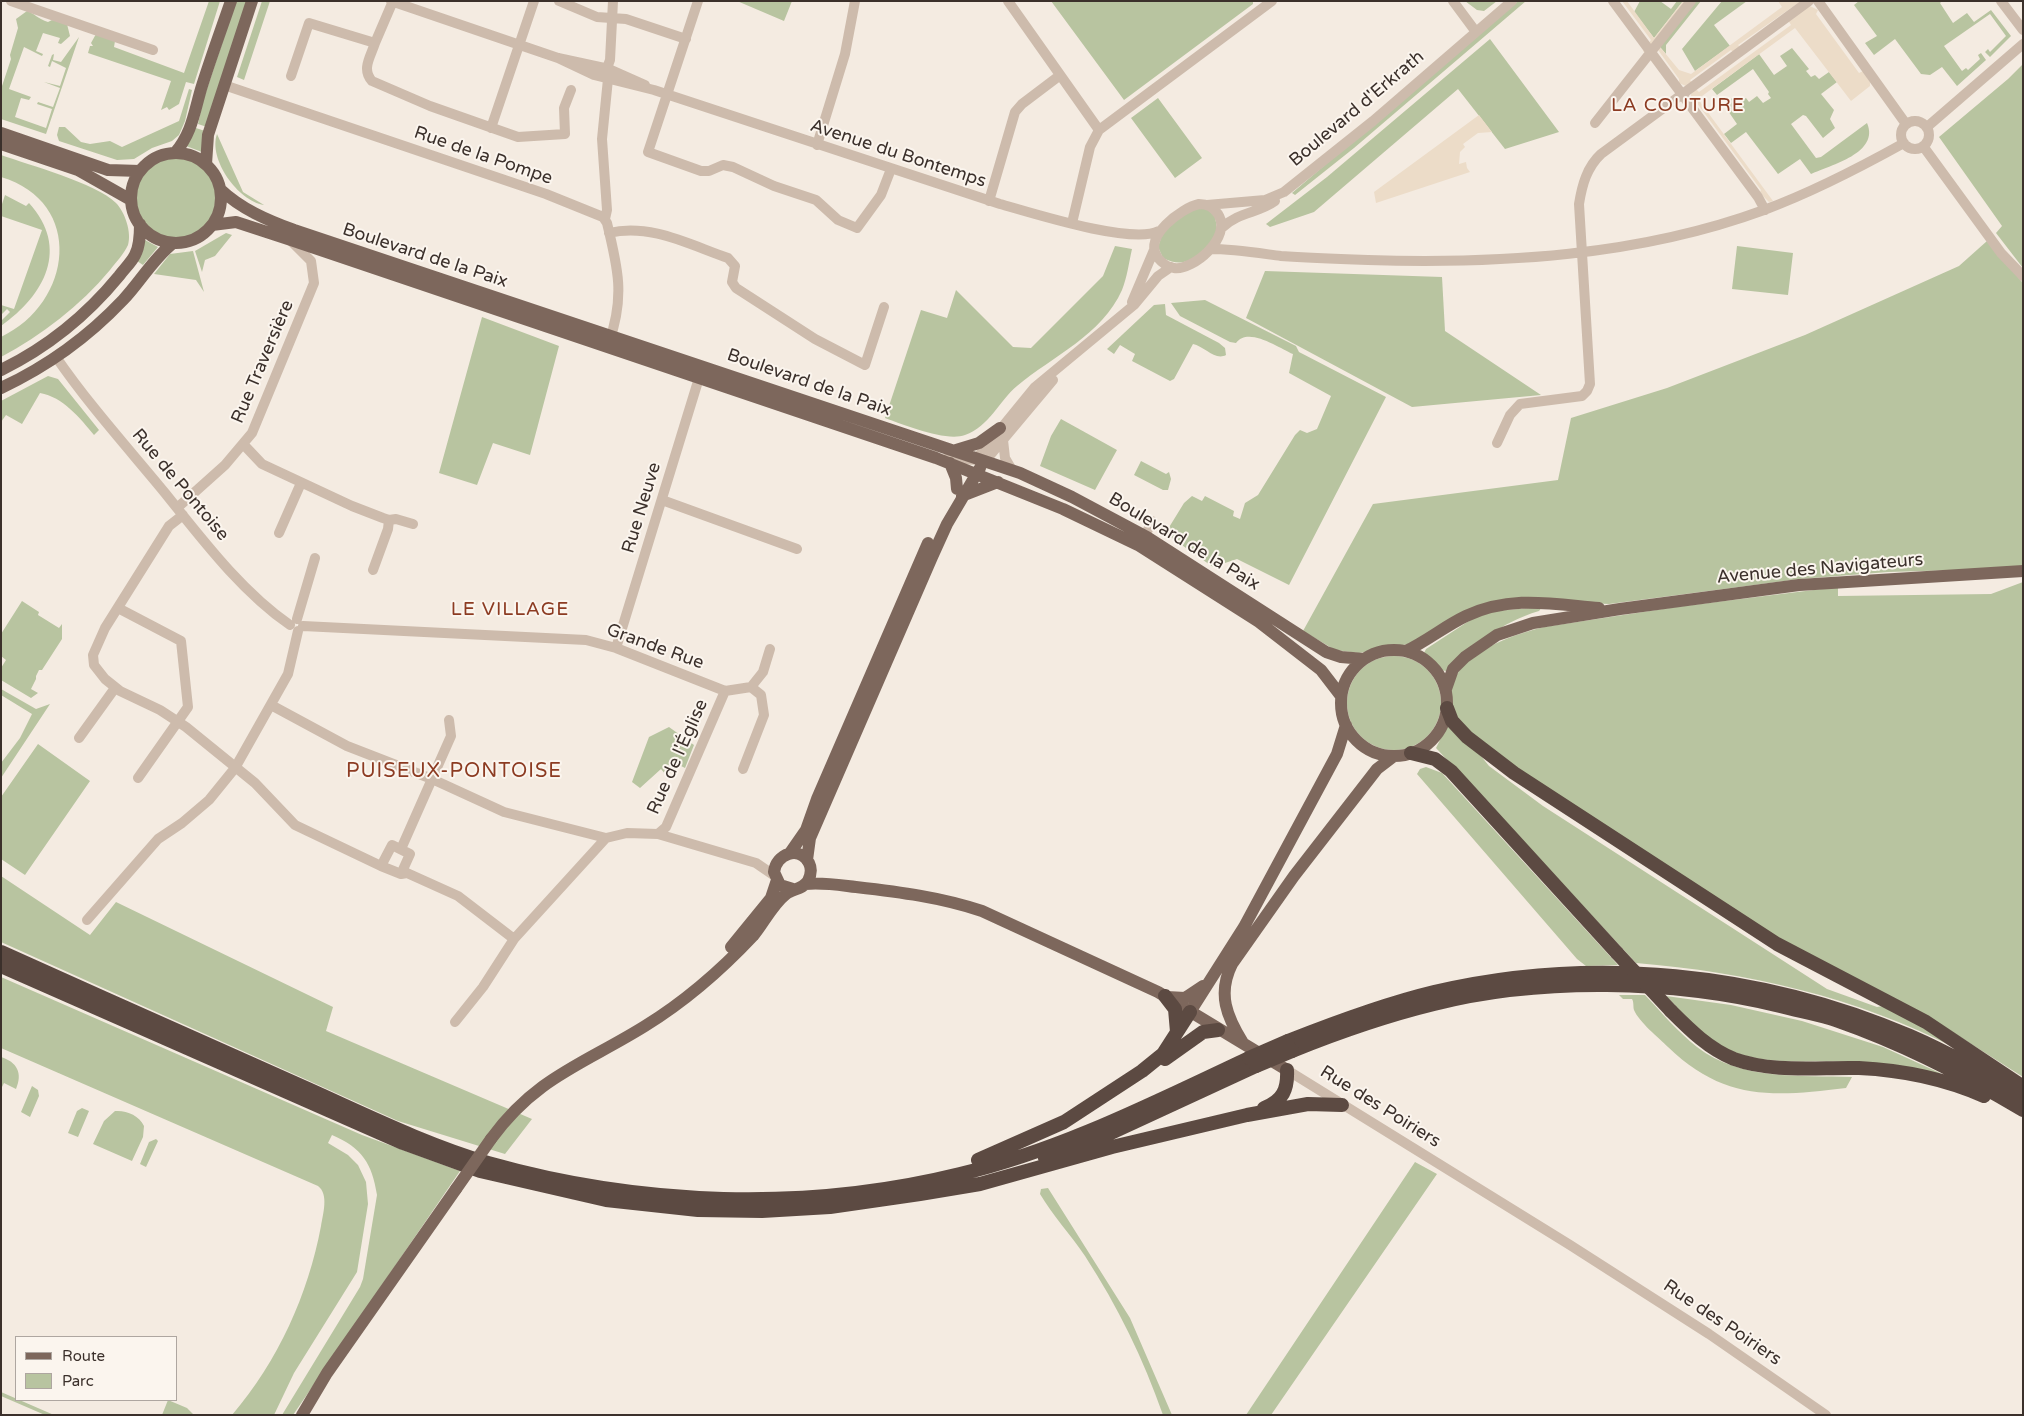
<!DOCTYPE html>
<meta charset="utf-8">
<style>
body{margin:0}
#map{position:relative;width:2024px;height:1416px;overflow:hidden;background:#f4ebe1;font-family:"Varela Round",sans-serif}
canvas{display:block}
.frame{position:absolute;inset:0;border:2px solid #3b302b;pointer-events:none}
.legend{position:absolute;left:15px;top:1336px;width:162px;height:65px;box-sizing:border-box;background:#fbf5ee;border:1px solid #aea6a0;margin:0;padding:6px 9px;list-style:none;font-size:15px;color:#3b302b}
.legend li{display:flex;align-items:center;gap:10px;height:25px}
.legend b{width:25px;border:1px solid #aea6a0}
</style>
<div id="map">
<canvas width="2024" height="1416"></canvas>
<div class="frame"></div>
<ul class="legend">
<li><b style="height:6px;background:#7d675c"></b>Route</li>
<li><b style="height:14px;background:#b8c4a0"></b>Parc</li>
</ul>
</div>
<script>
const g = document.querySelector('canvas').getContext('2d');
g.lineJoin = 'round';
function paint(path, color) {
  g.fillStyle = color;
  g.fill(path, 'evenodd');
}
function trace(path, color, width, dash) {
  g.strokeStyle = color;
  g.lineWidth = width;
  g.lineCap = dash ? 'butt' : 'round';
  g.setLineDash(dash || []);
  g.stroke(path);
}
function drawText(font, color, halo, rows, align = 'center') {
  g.font = font + ' "Varela Round",sans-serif';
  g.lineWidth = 4;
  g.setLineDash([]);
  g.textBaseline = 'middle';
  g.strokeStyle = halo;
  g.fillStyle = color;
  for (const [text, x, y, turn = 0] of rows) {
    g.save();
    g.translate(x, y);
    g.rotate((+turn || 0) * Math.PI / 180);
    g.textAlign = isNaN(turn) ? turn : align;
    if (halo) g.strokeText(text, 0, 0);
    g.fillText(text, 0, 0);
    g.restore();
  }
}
paint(new Path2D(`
 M209,1h11l-26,83 -8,-2 -7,22 -10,6 -2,-3 -6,3 10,-29 -83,-28 2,-7h3l-2,-3 5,-9 19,7 -1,6 70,26z
 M236,1h13l-42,126 -9,-3 5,-23z
 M262,1h8l-26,79 -7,-3z
 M737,1h55l-8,20z
 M1051,1h202v3l-129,96z
 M1465,1h32l-13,10 -7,-1z
 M1518,1h8l-172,147 -59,47 -3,-2z
 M1640,1h20l11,8 6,-8h6l-29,37 -20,-26z
 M1696,1h5l-35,44v9l-6,-7z
 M1722,1h25l-33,24 16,21 -35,25 -13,-22z
 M1859,1h83l-2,2 13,20 14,-10 7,9 17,-12 20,26 -21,21 -5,-5 3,-3 2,3 16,-16 -16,-22 -46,32 18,25 4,-3 2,2 12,-11 -2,-4 3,-2 5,7 -29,26 -15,-19 -12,8 -9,-1 -26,-35 -21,16 -9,-12 12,-7 -23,-31z
 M27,11c7,2 11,8 21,11l4,-2 15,4 3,12 -9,8 -3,-1 2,-5 -17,-5 -7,18 7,3 -1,2 -18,-9 -15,42 22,8 -2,3 -8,-2 -6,19 31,11 6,-19 -15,-5 1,-2 15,5 7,-19 -16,-6 16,4 6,-18 -14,-7 -2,6 -2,-1 4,-11 2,-1 -1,6 8,2 18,-25 -33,97 -45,-15v-30l10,-30 -1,-4 8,-27 -2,-9z
 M1490,39l69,93 -54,17 -47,-60 -144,123 -44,15 -4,-3 61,-47z
 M1792,48l17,21 -3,2 5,6 4,-2 4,4 10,-7 8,10 -16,12 13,16 -4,9 5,9 -12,10 -17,-22 -3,-1 -12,9 25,34 5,-1 46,-34c13,30 -36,42 -56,51l-11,-15 -22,15 -32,-42 -15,11 -7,-9 13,-10 -13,-19 8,-7 5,6 9,-6 3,4 8,-6 6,7 8,-5 -3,-4 1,-2 -16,-23 -36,26 -5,-6 47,-35 15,21 13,-9 -7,-10z
 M2023,64v204l-27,-35 6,-7 -63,-89 69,-58z
 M189,89l3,1 -7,31 -6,14 -7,6 -20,7 -18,11 -17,1 -58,-19 -2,-6 2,-8h6l16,15 9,2 20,-3 12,6 57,-26z
 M1158,98l44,60 -27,20 -44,-60z
 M196,128l9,3 -3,21 -16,-6z
 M217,134l26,58 21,13c-26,-4 -56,-46 -47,-71z
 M1,155c28,10 95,28 115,48 9,9 16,30 12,42 -4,9 -12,17 -18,25 -30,36 -68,65 -109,87v-20c72,-34 84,-135 0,-160z
 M136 198a40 40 0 1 1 80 0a40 40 0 1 1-80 0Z
 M5,195l21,11 3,-3c41,45 16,92 -28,123v-5l9,-9 -3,-3 -6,6v-10l13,4 28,-79 -41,-14v-9z
 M1192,209h15l8,7 3,19c-18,18 -29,36 -55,23l-5,-11 6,-18z
 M226,233l6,2 -17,21 -10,4 -3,12 -7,-21z
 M145,240l13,7 -15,18 -6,-4z
 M1987,241l36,42v283l-30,3 -105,3 -88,7 -191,25 -105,-4 -96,44 -49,9 -24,-3 -32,-19 70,-127 185,-24 13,-62 96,-30 138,-53 154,-69z
 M1115,246l17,3c-3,13 -5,29 -10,41 -20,45 -69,66 -105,96 -19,16 -27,40 -52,49 -19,7 -60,-10 -80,-17l36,-108 26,8 9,-28 57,57 18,1 72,-72z
 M1737,246l56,7 -5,42 -56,-6z
 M193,251l11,41 -8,-12 -42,-6 16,-20z
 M1265,271l177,6 3,54 96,64 -129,12 -166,-89z
 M1205,300l91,46 3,6 87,45 -97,188 -52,-26 -24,8 -44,-31 3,-5 -4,-2 16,-26 8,-7 10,5 3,-5 29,15 -1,5 7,3 5,-16 13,-8 37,-60 5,-5 7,3 10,-4 14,-33 -42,-23 4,-19c-14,-6 -45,-28 -57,-11l-6,-1 -50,-26 -9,-13z
 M1165,304l1,11 53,28 6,5 1,7c-11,6 -22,-9 -33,-11l-19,35 -4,2 -38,-20 3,-7 -15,-9 -6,9 -7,-5 47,-44z
 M482,317l77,29 -29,109 -37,-12 -16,42 -38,-12z
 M48,376l10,3 41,51 -5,5c-14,-17 -31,-38 -54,-42l-18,31 -16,-9 -5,7v-21z
 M1061,419l56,31 -22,40 -55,-24 11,-30z
 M1141,461l25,13 3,-2 2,7 -3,11h-5l-29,-15z
 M2023,582v495l-94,-60 -107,-51 -334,-217c-9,-9 -23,-18 -30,-29 -5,-6 -6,-14 -7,-21 -3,-43 60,-64 93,-72l132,-20 162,-20v9l153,-2z
 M22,601l17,11 -1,3 21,13 3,-4v15l-20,31h-3l-3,6v3l-5,10 7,4 -7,5 -30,-18v-12l5,-8 -5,-4v-22z
 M1542,607l-3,4c-40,12 -62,33 -93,60l-5,-1 -17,-17 2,-4 49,-32 20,-6z
 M1347 703a47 47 0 1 1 94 0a47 47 0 1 1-94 0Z
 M1,689l35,20 14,-5 -49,74v-15l19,-25 12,-24 -31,-19z
 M1448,724l29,27 12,15 54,40 284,183 50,18 6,-1 32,16 42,27c-100,-52 -210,-77 -321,-86l-200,-215z
 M669,727l25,18 -9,23 -4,-2 -15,9 -5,-6 -21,19 -8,-6 17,-45z
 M38,744l52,37 -65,94 -24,-16v-62z
 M1426,767l16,6 176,192 -32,1 -9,-7 -160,-185 3,-5z
 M1,876l89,59 26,-33 217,105 -7,24 206,88 -27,35 -107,-33 -397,-179z
 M1,977l361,158 98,36 -167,244h-11l78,-128 3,-8 14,-84c-5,-32 -15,-47 -45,-60l-4,8 20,12 10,10 8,17 2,22 -11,68 -63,101 -20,42h-42c46,-54 76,-120 89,-189 2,-12 8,-32 -3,-40l-317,-138z
 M1619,995h26c17,18 33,37 52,52 44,34 103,28 155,30l-6,11c-73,9 -122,13 -178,-41 -9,-9 -29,-25 -34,-37 -1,-3 0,-8 -2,-11h-9z
 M1666,996l65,9 71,16 81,26 57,26v3c-28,-5 -58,-11 -86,-14 -41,-3 -87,5 -125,-12 -26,-11 -44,-35 -63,-54z
 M1,1057c16,5 22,16 15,32l-12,-6 -3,6z
 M32,1086l6,4 1,6 -9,21 -9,-5z
 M82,1108l7,3 -11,26 -10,-4 9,-22z
 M115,1111c11,-1 24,4 29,15l-1,11 -11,24 -39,-17 11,-23z
 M156,1139l2,2 -12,26 -6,-3 9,-22z
 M1415,1162l22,12 -166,241h-25z
 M1048,1188l82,130 42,97h-9c-20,-57 -45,-108 -78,-159 -14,-21 -32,-40 -45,-62l1,-5z
 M1,1392l53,23h-9l-44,-19z
 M168,1400l19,8 7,7h-32z`), '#b8c4a0');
paint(new Path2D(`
 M1622,1h5l27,37 29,-37h13l-36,46 19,23 12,4 91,-67 -4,-6h23l-63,44 2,2 -7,5 -2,-2 -41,30 2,3 -6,3 -7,-3v-4l-21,-29 -8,10 -7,-9 8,-11z
 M1810,6l8,4 -2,4 43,59 4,-2 7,11v4l-19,15 -56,-73 -97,71 75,102 -4,1 -6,-6 -3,-4 1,-2 -64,-87 -3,2 -3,-6v-5l5,-5 3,3 92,-67 -3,-5z
 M1479,115l13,17 -14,1 -15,11 2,3 -5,5 -1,12 7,-2 1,6 3,4 -94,31 -2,-11z`), '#ecdcc8');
trace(new Path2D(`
 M11,1l142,49
 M391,1l167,57 51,11 36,16
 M559,1l38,16 29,2 60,20
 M698,1l-50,151 53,19h8l14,-6 10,2 41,19 42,14 22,20 19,8 24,-33 10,-26
 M1008,1l91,129
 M1453,1l23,31
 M1613,1l145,196 7,13
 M1818,1l88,123
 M2001,1l22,29
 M375,43c-4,13 -14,26 -3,38l58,25 88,31 47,-3 -1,-26 7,-18
 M558,58l36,17 60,15 346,114c32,9 132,41 159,27
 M607,68l3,-8 3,-59
 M291,76l18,-53 66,20 18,-42
 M224,85l322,109 57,23 4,6c11,45 18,74 2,119
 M1901 135a14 14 0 1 1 28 0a14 14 0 1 1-28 0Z
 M1595,123l96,-122
 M1927,127l96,-83
 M491,128l43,-127
 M817,145l28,-91 10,-53
 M1923,146l78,107 22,23
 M989,201l26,-89 7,-8 37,-28
 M1199,204c9,0 14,3 19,10 15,23 -25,57 -44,54 -6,-1 -12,-5 -16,-10 -16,-21 23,-50 41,-54z
 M1207,205l58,-5 19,-8 89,-71 139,-120
 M605,219l2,-9 -5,-71 6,-60
 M1072,223l18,-76 9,-17 173,-129
 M1223,227c15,-15 36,-14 52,-26
 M609,233c41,-10 81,12 119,25l7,8 -3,16 4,6 79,51 50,26 19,-58
 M1210,249c24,0 48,4 71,7 29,2 58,3 87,4 133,4 271,-4 396,-50 49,-18 95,-42 140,-67
 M1132,302l22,-52
 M56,357c33,48 72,91 109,136 37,46 76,98 125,132
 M1003,440l2,18 7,12
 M1497,443l13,-28 10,-11 62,-8 5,-5 3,-7 -11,-180c3,-19 8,-37 22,-50l208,-153
 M244,445l18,19 90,42 31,12 6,2 7,-1 17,5
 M977,458l58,-71 99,-82 24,-29 13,-9
 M946,459l40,1 67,-80
 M662,500l135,49
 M177,508l48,-43 27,-32 62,-150 -3,-22 -20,-20
 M183,515l-14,11 -64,102 -12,27 1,10 11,14 15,12 40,19 26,17 69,56 40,42 86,41 20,8 6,-1 51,23 56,43
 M279,533l22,-50
 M1145,536l7,-15
 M373,570l15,-41 1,-9
 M118,608l63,33 7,66 -50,71
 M297,619l18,-61
 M303,626l283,14 30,8 109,43
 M616,648l83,-270
 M725,691l26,-4 12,-15 7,-23
 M271,705l76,41 85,33 72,33 102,26 21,-5 31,1 98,29 19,13
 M79,738l36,-50
 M743,769l21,-54 -3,-20 -10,-8
 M658,834l8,-7 59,-136
 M401,849l50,-113 -2,-16
 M381,866l11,-21 18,9 -9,20
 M87,920l71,-81 24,-16 27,-23 26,-32 53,-94 10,-43
 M455,1022l28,-35 31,-48 92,-101
 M1287,1070l283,175 139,89 117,81`), '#cdbbac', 10);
trace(new Path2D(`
 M1,133l107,37 32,1
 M1,144l77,26 53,30
 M131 198a45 45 0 1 1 90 0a45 45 0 1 1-90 0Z
 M175,153c17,-20 19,-40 26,-64 9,-29 20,-59 30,-88
 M206,164l2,-29 44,-134
 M220,189c21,20 47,31 74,41l726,243 52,24 75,40 179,115 15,5 23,2
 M212,225l24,-3 52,17 648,219 127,51 75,36 121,77 62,48 20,26
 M1,370c45,-22 86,-55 118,-94 5,-7 12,-13 16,-21 5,-9 5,-21 5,-31
 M1,388c45,-21 87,-51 122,-88 17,-18 30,-41 50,-57
 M956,450l23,-7 21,-15
 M950,463l6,15 1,11
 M962,496l36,-14
 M1341 703a53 53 0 1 1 106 0a53 53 0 1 1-106 0Z
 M1406,651c21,-10 39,-25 60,-35 45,-21 86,-12 133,-8
 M1446,689l7,-20 12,-12 32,-22 36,-12 87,-14 179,-24 224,-14
 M790,853l16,-23 11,-31 111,-256
 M807,860l3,-22 122,-281 15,-33 33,-56
 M805,884c17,-2 34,1 51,3 43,5 84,10 126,24l176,81 129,78
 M731,947l40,-49 6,-18
 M1167,997l18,1 18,-12
 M1190,1012l54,-85 93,-173 9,-29
 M1243,1043c-16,-26 -26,-49 -11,-79l62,-88 83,-107 17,-13
 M491,1139c45,-62 93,-75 154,-113 39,-24 77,-57 108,-90 11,-13 19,-31 33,-42 7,-5 17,-5 22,-13 3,-6 4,-12 1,-18 -10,-18 -33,-9 -35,9l6,13 13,4
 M302,1415l25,-42 129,-184`), '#7d675c', 12);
trace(new Path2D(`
 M1447,708l5,13 15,16 47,36 263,171 149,78 93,62
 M1411,753l24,6 16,12 166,182
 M1,952c103,46 206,93 309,138 58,26 117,55 178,73 152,43 318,49 472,11 101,-24 195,-72 289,-116
 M1,966l402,177 77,28 126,29 92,10 64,1 68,-4 90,-13 60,-10 132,-37 135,-32 61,-11 34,1
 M1165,996l10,13 2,23
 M1671,1011c19,19 38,38 63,48 39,14 84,8 125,9 43,2 86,11 125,28
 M1288,1041c48,-19 96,-37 146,-49 158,-37 327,-20 476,44 39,17 76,38 113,59
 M1292,1051c47,-19 93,-35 142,-47 107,-27 239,-24 346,2 19,5 38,8 56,14 66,23 127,54 187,90
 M1165,1059l38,-27 15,-2
 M1264,1108c19,-7 24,-19 23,-38
 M1045,1158l53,-19 158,-73
 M978,1160l86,-38 78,-51 21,-17 27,-42`), '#5c4a42', 14);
trace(new Path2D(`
 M456,1189l35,-50`), '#7d675c', 12);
trace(new Path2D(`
 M1617,953l54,58
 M1249,1058l39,-17
 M1256,1066l36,-15`), '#5c4a42', 14);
drawText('18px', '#3b302b', '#fbf5ee', [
 ["Boulevard d'Erkrath",1357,109,-40],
 ["Avenue du Bontemps",898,154,18],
 ["Rue de la Pompe",483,156,19],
 ["Boulevard de la Paix",425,256,18],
 ["Rue Traversière",263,362,-67],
 ["Boulevard de la Paix",809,383,19],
 ["Rue de Pontoise",180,485,50],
 ["Rue Neuve",642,508,-73],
 ["Boulevard de la Paix",1184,542,31],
 ["Avenue des Navigateurs",1820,569,-5],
 ["Grande Rue",655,647,20],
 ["Rue de l'Église",678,757,-66],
 ["Rue des Poiriers",1380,1107,32],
 ["Rue des Poiriers",1722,1323,34]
]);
g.letterSpacing = '1px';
drawText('19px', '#8c3b22', '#fbf5ee', [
 ["LA COUTURE",1678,106],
 ["LE VILLAGE",510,610]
]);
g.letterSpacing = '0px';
g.letterSpacing = '1px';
drawText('20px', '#8c3b22', '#fbf5ee', [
 ["PUISEUX-PONTOISE",454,772]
]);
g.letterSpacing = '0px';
</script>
